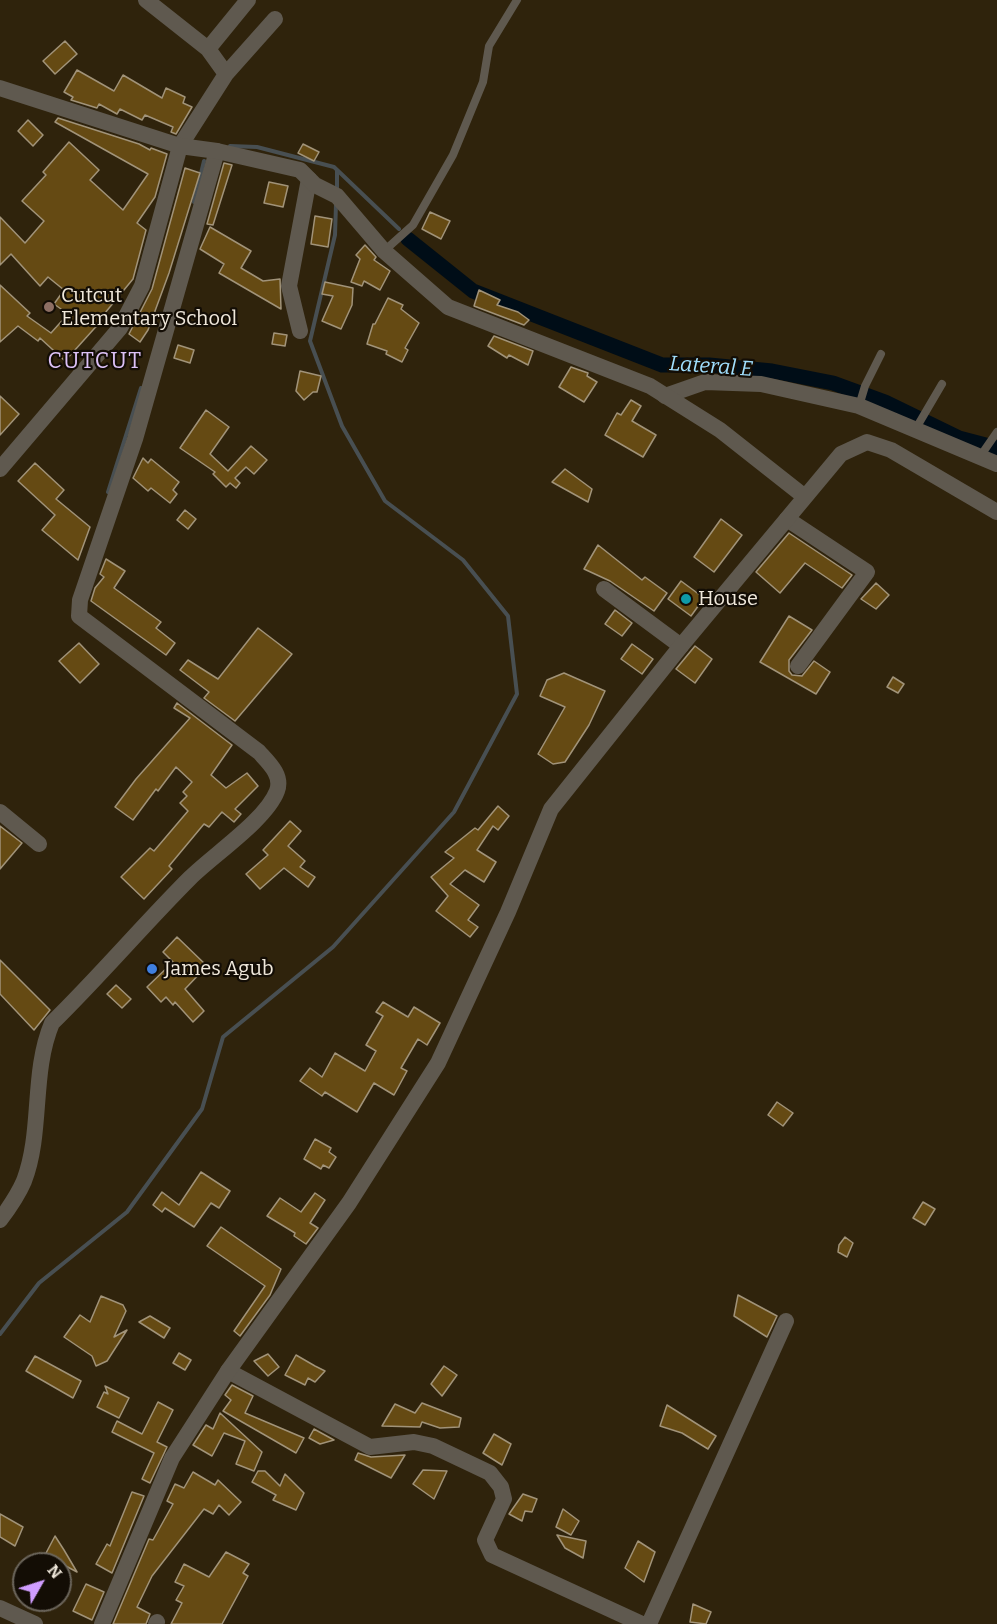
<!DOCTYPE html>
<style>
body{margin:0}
#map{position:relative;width:997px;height:1624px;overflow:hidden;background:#2f230c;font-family:Bitter,serif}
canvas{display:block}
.north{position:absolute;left:12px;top:1552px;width:60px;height:60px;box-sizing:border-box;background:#130d05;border:2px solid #6b655b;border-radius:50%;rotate:51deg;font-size:16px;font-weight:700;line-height:24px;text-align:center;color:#f0e8db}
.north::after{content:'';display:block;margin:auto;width:21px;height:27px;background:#d09dff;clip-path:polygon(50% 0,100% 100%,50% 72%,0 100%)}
</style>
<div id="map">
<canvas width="997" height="1624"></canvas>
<div class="north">N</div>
</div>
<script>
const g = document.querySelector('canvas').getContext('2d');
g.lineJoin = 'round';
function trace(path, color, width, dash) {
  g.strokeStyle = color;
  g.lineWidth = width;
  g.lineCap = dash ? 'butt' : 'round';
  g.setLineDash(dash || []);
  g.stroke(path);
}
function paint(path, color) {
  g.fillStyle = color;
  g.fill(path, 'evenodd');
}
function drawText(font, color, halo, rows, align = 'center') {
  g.font = font + ' Bitter,serif';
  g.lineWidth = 4.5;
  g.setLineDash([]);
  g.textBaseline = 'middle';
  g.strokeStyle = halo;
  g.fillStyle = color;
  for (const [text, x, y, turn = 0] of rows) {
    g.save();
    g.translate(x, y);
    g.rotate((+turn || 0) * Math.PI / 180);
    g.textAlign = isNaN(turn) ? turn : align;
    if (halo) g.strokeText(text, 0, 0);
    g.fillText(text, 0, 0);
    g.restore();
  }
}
trace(new Path2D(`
 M230,146l27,1 77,20 65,62
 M337,190v-20
 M194,202l10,-41
 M108,492l33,-104
 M0,1334l39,-51 88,-71 75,-103 21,-72 110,-90 121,-135 63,-118 -9,-78 -45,-56 -78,-59 -43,-75 -32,-85 25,-106 1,-31`), '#484f52', 4);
trace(new Path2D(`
 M408,239l65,52 189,74h47l63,6 61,12 52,19 74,36 38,10`), '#000d17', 15);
const building = new Path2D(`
 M65,41l12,13 -22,20 -12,-13z
 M77,70l37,21 9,-16 39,23 4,-10 19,9 -2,6 9,4 -16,27 -5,-2 2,-5 -28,-12 -3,5 -22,-11 -3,5 -18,-10 -2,4 -26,-8 2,-3 -9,-5z
 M58,118l81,26 11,6 1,-2 16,6 -12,43 -18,26 9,7 -13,49 -33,40 2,1 -37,41 -25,-23 -2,3 -20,-15 -18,16v-57l30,28 -3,3 24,17 17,-19 -14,-10 10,-14 -16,-13 -8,9 -29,-32 -11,11v-48l25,26 19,-22 -22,-20 24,-26 -3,-3 26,-30 30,28 -9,10 33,30 25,-36 -93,-52z
 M28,120l15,15 -10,11 -15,-15z
 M303,144l16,8 -5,9 -16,-8z
 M224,163l8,2 -19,60 -6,-1z
 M185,168l15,5 -31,100 -21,57 -8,12 -11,-8 23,-45z
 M269,182l19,4 -5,21 -19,-4z
 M430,212l20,9 -9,18 -19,-10z
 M315,216l17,3 -4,28 -17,-3z
 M210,227l41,24 -10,17 22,13 17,-2 1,30 -62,-36 5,-9 -24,-15z
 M365,245l11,12 -2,3 16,11 -10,19 -16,-9 -2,5 -11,-4 9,-23 -4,-4z
 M325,282l28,6 -1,17 -11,24 -19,-8 11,-25 -11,-2z
 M479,290l21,10 -3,5 21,7 11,8 -5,5 -50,-19z
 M388,298l15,7 -2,4 18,14 -14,25 3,2 -6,12 -16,-8 1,-3 -20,-7 6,-20h2z
 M274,333l13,2 -2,11 -13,-2z
 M494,336l39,15 -5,14 -19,-10 -2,3 -19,-12z
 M178,345l16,5 -4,13 -16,-5z
 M571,367l17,6 -1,3 10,6 -13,20 -25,-15z
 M300,371l21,5 -4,16h-4l-9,8 -8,-9z
 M0,396l19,18 -19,21z
 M631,400l10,6 -9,15 24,14 -13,22 -38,-22 12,-22 4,2z
 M206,410l23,17 -19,27 18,17 23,-25 16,14 -13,14 -8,-7 -11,11 5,5 -4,5 -6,-5 -4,4 -13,-13 2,-2 -35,-24z
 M143,458l5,5 3,-4 28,23 -6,8 4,4 -7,9 -19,-15 -3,3 -15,-13z
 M35,463l29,27 -8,9 34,28 -12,33 -36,-30 13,-15 -37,-34z
 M565,469l27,20 -4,13 -36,-20z
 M185,510l11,9 -8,10 -11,-9z
 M721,519l21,16 -28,37 -20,-15z
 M789,533l63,42 -10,13 -37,-25 -25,30 -24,-21z
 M598,545l44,35 3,-3 22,16 -13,18 -44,-30 -26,-12z
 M106,559l19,12 -11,17 47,34 -5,6 19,15 -9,12 -75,-54 4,-13 9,-11 -4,-3z
 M681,581l23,17 -13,18 -23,-17z
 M876,583l13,12 -13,14 -15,-10z
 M615,610l17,13 -10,13 -17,-12z
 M789,616l23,14 -23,30v11l3,4 10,1 12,-15 16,11 -14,22 -56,-32z
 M258,628l34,26 -57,67 -31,-23 5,-6 -29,-22 8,-10 30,19z
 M79,643l20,21 -19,19 -21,-22z
 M632,644l21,15 -11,15 -21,-15z
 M695,646l17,13 -17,24 -19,-14z
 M564,673l41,18 -16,34 -24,37 -12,2 -15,-10 27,-47 -25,-11 7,-16z
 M893,677l11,7 -6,9 -11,-6z
 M177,703l55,42 -21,30 15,13 21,-15 11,13 -23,23 6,5 -7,8 -12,-10 -13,15 -5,-3 -35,42 3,3 -28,30 -23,-22 29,-29 4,3 34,-40 -8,-8 7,-7 -4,-4 9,-10 -16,-15 -18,24 -2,-2 -23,31 -18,-13 21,-28 54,-61 -16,-10z
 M498,806l11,10 -11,14 -5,-4 -16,24 19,12 -12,20 -19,-12 -15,14 29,21 -11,15 10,7 -8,10 -34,-26 12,-15 -17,-19 23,-19 -9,-6 30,-24 3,2z
 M290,821l11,10 -13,15 17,15 -5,6 15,10 -7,10 -24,-19 -24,21 -14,-15 22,-19 -5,-5z
 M0,826l22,17 -22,26z
 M177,937l30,29 -22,23 19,22 -11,11 -18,-20 -2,3 -7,-8 -5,5 -14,-15 26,-25 -10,-10z
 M0,960l50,50 -16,20 -34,-36z
 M116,985l15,14 -9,9 -15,-14z
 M383,1002l25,15 6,-10 26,16 -13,22 -9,-6 -17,29 6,3 -13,24 -20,-12 -17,29 -32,-20 -3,4 -22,-15 10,-13 12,9 13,-24 30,18 11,-20 -10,-6 17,-29 -7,-4z
 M777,1102l16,11 -10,13 -15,-11z
 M315,1139l16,9 -2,4 7,5 -7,11 -6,-3 -2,4 -17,-10z
 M201,1172l29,19 -11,17 -8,-5 -17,24 -29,-19 -3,4 -9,-7 9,-13 17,13z
 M315,1193l10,7 -15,23 8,5 -12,16 -12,-8 1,-3 -28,-17 13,-18 21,14z
 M923,1202l12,7 -10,16 -12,-7z
 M221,1227l60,42 -11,26 -30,41 -6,-5 31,-45 -58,-40z
 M845,1237l8,6 -6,14 -9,-5 1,-7z
 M738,1295l39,21 -10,21 -33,-21z
 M101,1296l22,9 3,6 -12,26 13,-7 -20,31 -11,5 -4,-10 -28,-19 16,-22 10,7z
 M150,1316l20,12 -6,10 -25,-16z
 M179,1353l12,7 -6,10 -12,-7z
 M268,1354l11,13 -11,9 -14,-15z
 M296,1355l19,11 10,5 -10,11 -7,-4 -3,7 -20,-10z
 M35,1356l46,25 -8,17 -47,-27z
 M444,1366l13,9 -15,21 -11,-12z
 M232,1385l21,11 -8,17 59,25 -8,15 -73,-42 8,-11 -6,-5z
 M105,1386l24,12 -10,20 -22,-11 7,-15 4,2z
 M158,1402l15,8 -16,32 10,5 -17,36 -8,-4 12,-26 -42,-21 5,-11 25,13z
 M422,1403l39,15 -2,9 -19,1 -18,-6 -2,5 -38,-1 13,-22 20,9z
 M667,1405l49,31 -8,13 -26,-16 -22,-7z
 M220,1413l42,39 -8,19 -18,-7 9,-23 -21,-8 -12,23 -19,-11 13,-20 7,4z
 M314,1429l20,11 -14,4 -11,-6z
 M494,1434l17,10 -9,21 -19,-12z
 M358,1453l13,4 34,-2 -14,23 -36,-18z
 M423,1470l24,1 -13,28 -21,-15z
 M258,1471h7l15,15 5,-12 19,19 -8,17 -23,-10 3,-5 -24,-13z
 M193,1472l22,13 3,-5 23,22 -12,13 -10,-10 -6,9 -9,-5 -52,67 -15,31 13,7 -4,10h-33l36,-85 4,1 20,-36 -6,-3 8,-17 9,4z
 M132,1492l12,4 -32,77 -16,-9 11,-20 3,2z
 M523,1494l14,5 -5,13 -7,-1 -3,10 -13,-7z
 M563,1509l16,12 -8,14 -15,-8z
 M0,1514l23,13 -8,19 -15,-9z
 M557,1535l29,6 -3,17 -18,-10z
 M55,1536l9,14 13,22 -32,-17z
 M638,1541l17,11 -11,30 -19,-14z
 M226,1552l23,12 -6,9 5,3 -26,48h-51l11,-21 -6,-3 8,-14 -9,-4 9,-18 25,13z
 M86,1584l18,8 -12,28 -19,-9z
 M693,1604l18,8 -5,12 -16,-2z`);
paint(building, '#654a13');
trace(building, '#a19379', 1.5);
trace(new Path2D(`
 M384,251l29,-26 40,-70 30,-73 6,-36 28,-46
 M859,406l6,-20 16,-32
 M915,430l27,-46
 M979,458l18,-26`), '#5f594f', 8);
trace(new Path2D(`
 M146,0l62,49 18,25
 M208,49l40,-49
 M180,146l46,-72 49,-55
 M300,331l-11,-45 20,-107
 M665,396l40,-14 56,2 98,22 138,58
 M787,519l80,53 -69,94
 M604,589l77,57
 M0,812l39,32
 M0,1220c9,-12 18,-25 24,-39 19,-50 7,-108 28,-158 48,-47 91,-98 138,-145 23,-23 76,-58 87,-87 6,-16 -9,-29 -18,-39l-180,-136 1,-16 55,-161 82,-288
 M228,1371l142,76 44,-5 19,4 57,27 11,14 3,12 -19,41 7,15 150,69
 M0,1608l35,16
 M156,1624l1,-2
 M649,1624l137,-303`), '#5f594f', 16);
trace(new Path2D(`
 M0,88l180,58 37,5 83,19 15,15 22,11 47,55 64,56 202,79 70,44 85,67
 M0,469l120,-141 22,-42 38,-140
 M102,1624l70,-166 56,-87 121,-168 89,-140 70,-151 43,-103 130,-163 160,-192 26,-12 24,8 106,62`), '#5f594f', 16);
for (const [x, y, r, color] of [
 [49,307,6,"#8d6e63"],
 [686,599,6,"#0f9aa8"],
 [152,969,6,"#3f7fe0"]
]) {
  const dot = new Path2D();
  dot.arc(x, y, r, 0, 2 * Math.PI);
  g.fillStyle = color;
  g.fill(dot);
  trace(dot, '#130d05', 2);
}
drawText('20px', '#f0e8db', '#130d05', [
 ["Cutcut",61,296],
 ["Elementary School",61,319],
 ["House",698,599],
 ["James Agub",164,969]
], 'left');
drawText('italic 21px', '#a0dffe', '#130d05', [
 ["Lateral E",711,367,4]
]);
g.letterSpacing = '1.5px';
drawText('22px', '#dcc1f7', '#130d05', [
 ["CUTCUT",95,362]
]);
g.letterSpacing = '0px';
</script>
